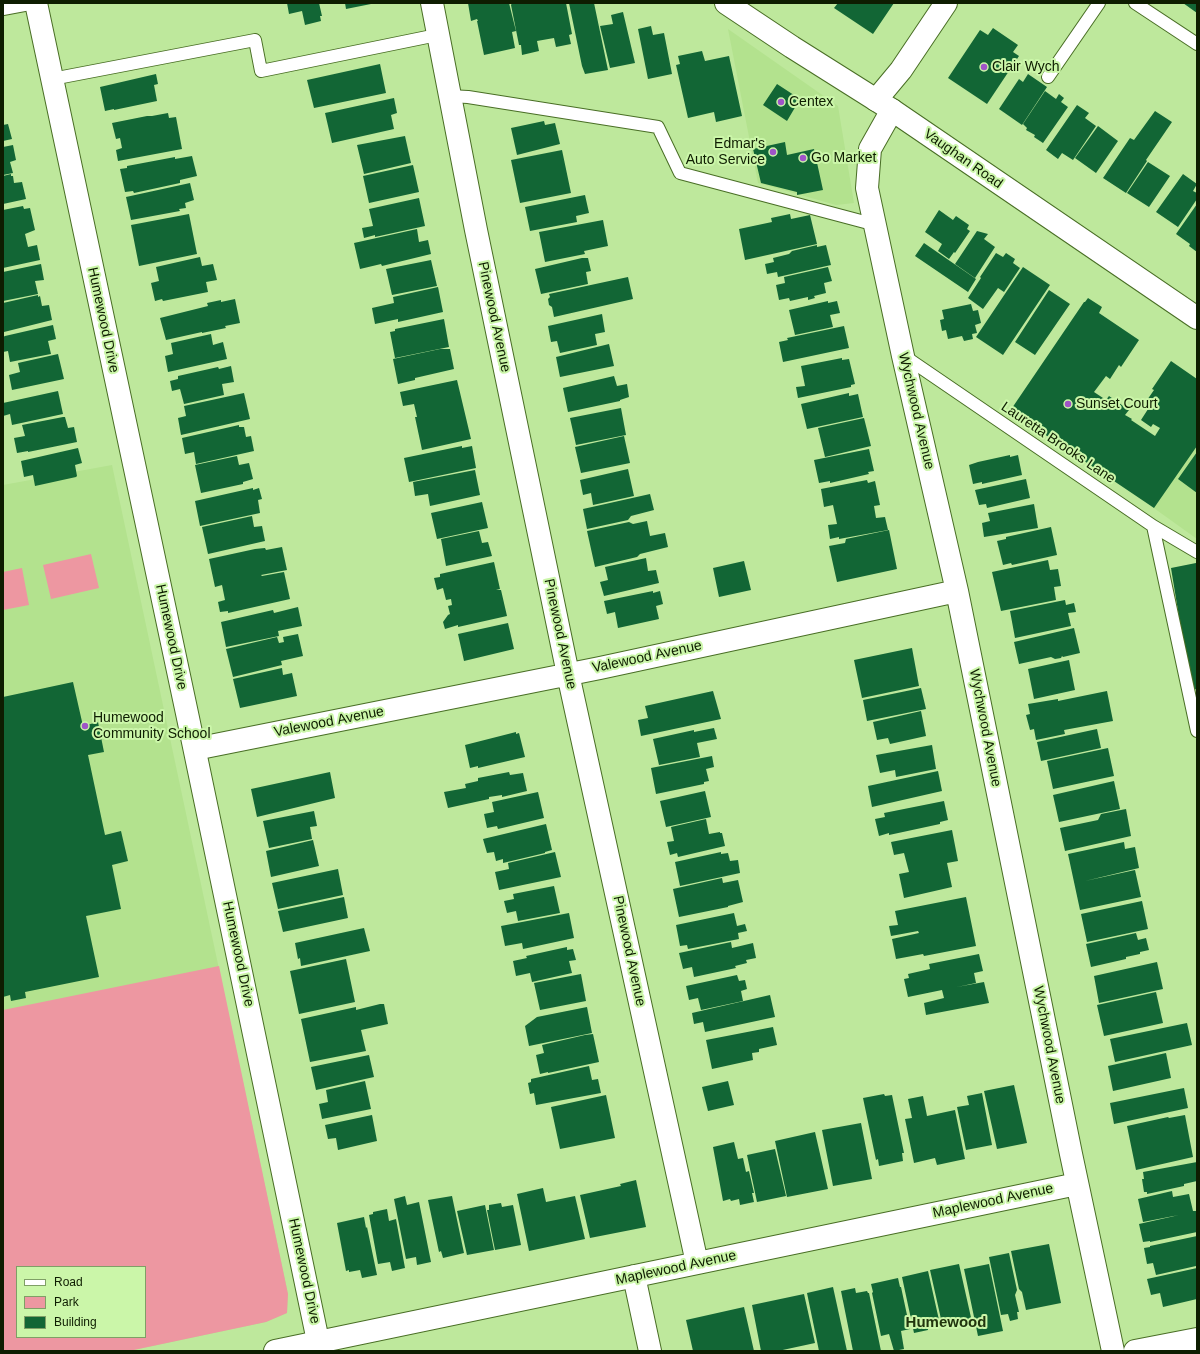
<!DOCTYPE html>
<style>
body{margin:0}
#map{position:relative;width:1200px;height:1354px;overflow:hidden;background:#bee89c;font-family:Arial,sans-serif}
canvas{display:block}
.frame{position:absolute;inset:0;border:4px solid #0e1d01;pointer-events:none}
.legend{position:absolute;left:16px;top:1266px;width:130px;height:72px;box-sizing:border-box;background:#cbf6a9;border:1px solid #7f9f66;margin:0;padding:5px 7px;list-style:none;font-size:12px;color:#0e1d01}
.legend li{display:flex;align-items:center;gap:8px;height:20px}
.legend b{width:20px;border:1px solid #7f9f66}
</style>
<div id="map">
<canvas width="1200" height="1354"></canvas>
<div class="frame"></div>
<ul class="legend">
<li><b style="height:5px;background:#fff"></b>Road</li>
<li><b style="height:11px;background:#ed97a1"></b>Park</li>
<li><b style="height:11px;background:#126635"></b>Building</li>
</ul>
</div>
<script>
const g = document.querySelector('canvas').getContext('2d');
g.lineJoin = 'round';
function paint(path, color) {
  g.fillStyle = color;
  g.fill(path, 'evenodd');
}
function trace(path, color, width, dash) {
  g.strokeStyle = color;
  g.lineWidth = width;
  g.lineCap = dash ? 'butt' : 'round';
  g.setLineDash(dash || []);
  g.stroke(path);
}
function drawText(font, color, halo, rows, align = 'center') {
  g.font = font + ' Arial,sans-serif';
  g.lineWidth = 4;
  g.setLineDash([]);
  g.textBaseline = 'middle';
  g.strokeStyle = halo;
  g.fillStyle = color;
  for (const [text, x, y, turn = 0] of rows) {
    g.save();
    g.translate(x, y);
    g.rotate((+turn || 0) * Math.PI / 180);
    g.textAlign = isNaN(turn) ? turn : align;
    if (halo) g.strokeText(text, 0, 0);
    g.fillText(text, 0, 0);
    g.restore();
  }
}
paint(new Path2D(`
 M728,29l110,77 16,97 -18,2 -78,-22z
 M1197,442v97l-46,-33z
 M112,465l176,829 -1,19 -21,9 -137,29h-126v-866zM17,1267h128v70h-128z`), '#b3e28e');
paint(new Path2D(`
 M91,554l8,34 -48,11 -8,-34z
 M22,568l7,37 -26,5v-38z
 M219,966l69,328 -1,19 -21,9 -137,29h-126v-341zM17,1267h128v70h-128z`), '#ed97a1');
paint(new Path2D(`
 M287,3h32l3,13h-2l1,5 -16,4 -3,-14 -13,3z
 M345,3h26v1l-25,5z
 M468,3h41l7,28 -4,1 3,16 -31,7 -7,-34h1l-1,-2 -6,2z
 M512,3h54l6,31 -3,1 2,9 -15,3 -2,-9 -17,3 2,10 -17,4 -1,-10h-2l-8,-40z
 M569,3h25l14,67 -23,4 -3,-8z
 M838,3h56l-21,31 -39,-26z
 M1183,3h14v10z
 M623,12l12,51 -25,5 -10,-42 13,-2 -2,-9z
 M651,26l2,9 11,-2 8,41 -24,5 -10,-50z
 M993,28l25,17 -5,7 6,4 -32,48 -39,-26 32,-48 8,5z
 M702,51l3,10 24,-5 13,60 -26,6 -2,-10 -26,6 -12,-53 4,-1 -2,-8z
 M380,64l6,29 -72,15 -7,-28z
 M156,74l2,10 -4,1 3,16 -43,9v-1l-9,2 -5,-24z
 M1028,74l19,13 -25,38 -23,-16 20,-30 4,3z
 M777,84l23,15 -13,22 -24,-16z
 M1045,91l11,8 3,-5 5,4 -3,4 7,5 -25,36 -9,-6 1,-2 -9,-5 1,-2 -4,-4z
 M394,98l3,15 -6,2 3,14 -62,14 -7,-30z
 M1077,105l12,8 -4,5 11,8 -23,34 -11,-7 -4,6 -12,-9z
 M1155,111l17,11 -26,38 1,1 -21,32 -23,-15 27,-40 4,2z
 M168,113l1,5 7,-1 6,32 -64,12 -2,-11 6,-2 -2,-10 -4,1 -4,-16 35,-7h5z
 M544,121l1,4 10,-2 5,21 -43,11 -6,-27z
 M8,124l4,15 -9,2v-16z
 M1098,126l20,15 -22,32 -21,-15z
 M405,136l6,27 -47,11 -7,-29z
 M785,142l2,13 27,-6 9,41 -26,5v-3l-36,-9 -8,-34z
 M13,145l3,15 -6,2 3,11 -10,2v-28z
 M562,150l9,43 -51,10 -9,-43z
 M192,156l5,20 -17,4v3l-46,10 -1,-2 -8,1 -5,-23 7,-1v-2l48,-9v2z
 M1148,162l22,14 -21,31 -22,-14z
 M413,165l6,27 -50,11 -6,-27z
 M11,174v2h2l1,7 8,-1 4,17 -23,5v-28z
 M1183,174l14,10 -4,7 4,2v6l-19,28 -22,-15z
 M190,183l4,17 -9,3 1,5 -7,1 1,2 -49,9 -5,-23z
 M585,195l4,18 -13,3 1,6 -47,9 -5,-24z
 M419,198l6,28 -50,11v-2l-11,3 -2,-10 11,-2 -4,-17z
 M1197,204v48l-8,-6 1,-2 -14,-10z
 M23,206l1,3 6,-1 5,22 -10,4 3,13 9,-2 3,15 -37,8v-58z
 M939,210l14,10 3,-4 13,9 -2,4 3,2 -15,22 -1,-1 -5,7 -11,-8 4,-7 -17,-12z
 M189,214l8,40 -58,12 -8,-41z
 M790,214l1,5 19,-4 7,29 -72,16 -6,-31 33,-7 -1,-4z
 M603,220l5,26 -24,5 1,3 -40,8 -6,-30z
 M417,229l2,13 9,-2 3,14 -49,12 -1,-2 -21,5 -6,-26z
 M977,231l11,3 -4,5 11,8 -20,31 -20,-14z
 M924,243l52,36 -8,13 -53,-36z
 M817,245v2l9,-2 5,20 -53,12 -1,-5 -10,2 -2,-10 9,-2 -1,-4 16,-4 3,-3z
 M996,253l7,4 3,-4 9,6 -2,4 7,5 -16,24 -6,-4 -15,21 -15,-11 13,-20 -1,-1z
 M200,257l2,9 11,-2 4,16 -11,2 2,10 -45,9 -1,-2 -7,2 -4,-18 8,-2 -3,-14z
 M582,258h6l3,13 -5,1 2,12 -47,10 -6,-25z
 M431,260l6,26 -45,9 -6,-26z
 M41,264l3,16 -9,1 3,13 -35,7v-29z
 M828,267l4,14 -8,2 2,10 -12,3 1,2 -7,2v-3l-18,4 -1,-3 -10,2 -3,-15 9,-2 -1,-6z
 M1023,267l27,18 -47,70 -27,-18z
 M628,277l5,22 -79,18 -2,-10 -3,-2 -1,-6 2,-2 -1,-3z
 M438,287l5,25 -45,10v-3l-23,5 -3,-16 22,-5 -1,-6z
 M1049,290l21,14 -35,51 -20,-13z
 M38,295v2l2,-1 2,10 7,-1 3,15 -48,12 -1,-29z
 M1088,298l14,9 -3,6 40,27 -18,27 -2,-2 -9,14 -4,-3 -12,16 12,8 3,-4 20,14 -4,5 7,4 -1,1 24,16 5,-8 -7,-4 -2,3 -10,-7 9,-14 -5,-3 9,-13 -2,-1 19,-28 26,18v67l-43,62 -144,-97 74,-109h1z
 M235,299l5,24 -15,3 1,2 -24,5v-1l-36,8 -6,-22 48,-12 -1,-3 14,-3v2z
 M828,301v2l9,-2 3,12 -10,2 3,12 -38,8 -6,-25z
 M971,304l2,7 5,-1 3,13 -6,2 2,8 -5,1 1,5 -9,2 -2,-5 -14,3 -2,-9 -4,1 -2,-11 4,-1 -2,-9z
 M602,314l3,18 -10,2 2,11 -37,8 -3,-12 -6,1 -3,-16z
 M444,319l5,28 -54,11 -5,-26 5,-1v-2z
 M53,325l3,14 -8,2 3,13 -41,8 -2,-11 -5,1v-15l2,-1z
 M844,326l5,22 -66,14 -4,-20 9,-2 -1,-2z
 M211,334l2,11 10,-3 4,17 -59,13 -3,-16 8,-2 -2,-11z
 M609,344l5,22 -54,11 -4,-20z
 M440,349h10l4,20 -39,9v2l-17,4 -5,-25z
 M58,354l6,25 -52,11 -3,-15 11,-3 -2,-9z
 M842,358v2l7,-1 6,25 -4,1v2l-53,11 -2,-11 9,-1 -4,-20z
 M231,366l3,16 -12,2 2,11 -40,9 -4,-15 -8,2 -2,-10 8,-2v-3l40,-9 1,2z
 M614,376l3,10 10,-2 2,13 -9,3v1l-52,11 -5,-24z
 M457,380l14,59 -49,11 -7,-33h2l-3,-13 -11,2 -3,-14z
 M58,391l5,23 -51,11 -2,-11 -7,2v-13z
 M244,393l6,26 -69,16 -3,-17 8,-2 -2,-10z
 M849,393v3l9,-2 5,23 -56,12 -6,-25z
 M621,408l5,27 -50,10 -6,-27z
 M63,417h2l3,11 6,-1 3,15 -49,10v-1l-11,2 -3,-15 11,-2 -3,-11z
 M864,418l7,28 -46,11 -7,-29z
 M239,425v2h5l2,10 5,-1 3,15 -58,13 -2,-12 -9,2 -3,-16z
 M624,436l6,27 -49,10 -6,-26z
 M462,446v2l10,-2 4,22 -67,14 -5,-24z
 M78,448l4,15 -7,2 2,11 -1,1 -41,9 -2,-11 -9,2 -3,-16z
 M869,449l5,22 -6,1 1,2 -39,9v-2l-11,2 -5,-23z
 M1197,452v41l-19,-14z
 M1010,455v2l8,-2 4,20 -40,9v-2l-9,2 -4,-19 9,-3z
 M237,456l2,9 10,-2 4,16 -10,3v2l-42,9 -6,-28z
 M628,469l6,27 -41,9 -2,-12 -8,2 -3,-15z
 M475,470l5,25 -50,11 -2,-12 -13,2 -2,-14z
 M1026,479l4,19 -43,10 -1,-4 -7,1 -4,-15z
 M867,480l1,3 7,-2 5,24 -6,1 2,12 9,-1 3,13 -49,9v-2l-9,2 -2,-14 9,-1 -4,-19 -9,2 -3,-18z
 M253,488v2l6,-2 3,11 -4,1 2,13 -60,13 -5,-25z
 M650,494l4,16 -23,6 -3,4 -41,9 -4,-20z
 M482,502l6,26 -51,11 -6,-26z
 M1034,504l4,24 -54,9 -2,-14 8,-2 -2,-8z
 M252,516l2,11 8,-1 3,15 -57,13 -6,-27z
 M647,521l3,15 15,-3 3,14 -28,7 -3,3 -42,10 -8,-36 42,-9 4,2z
 M1051,527l6,28 -45,10 -1,-2 -8,2 -6,-24 9,-2v-2z
 M889,530l8,39 -60,13 -8,-36 16,-3 1,-4z
 M479,531l3,12 6,-1 4,14 -46,10 -5,-27z
 M282,547l5,23 -26,5 1,1 22,-4 6,27 -62,14v-2l-8,1 -2,-10 7,-2 -3,-15 -7,2 -6,-28 46,-10 10,-1 1,2z
 M646,558l2,13 8,-1 3,13 -55,13 -4,-14 8,-2 -3,-13z
 M1048,560l2,10 8,-1 3,17 -7,1 2,13 -55,11 -9,-39z
 M744,561l7,29 -32,7 -6,-29z
 M494,562l6,27 -4,1h5l6,26 -49,11v-2l-13,4 -2,-7 5,-7 2,-1 -2,-8 4,-1 -1,-6 -5,1 -3,-12 -6,2 -3,-12 6,-1v-3z
 M1196,563l1,6v120l-6,1 -20,-122z
 M653,591v2l7,-2 3,13 -7,2 3,13 -41,9 -3,-16 -8,2 -3,-13z
 M1065,600l1,5 8,-2 2,9 -8,1 3,13 -56,12 -5,-27z
 M298,607l4,19 -24,5 1,5 -53,11 -5,-25 52,-12 1,3z
 M508,623l6,26 -50,12 -6,-27z
 M1074,628l6,25 -17,4 -1,-1 -1,2 -6,1 -4,-2 -32,7 -5,-22z
 M298,634l5,22 -22,5 1,4 -49,12 -7,-28 51,-12 2,6 5,-1 -1,-5z
 M912,648l7,38 -57,12 -8,-38z
 M1069,660l6,30 -41,9 -6,-30z
 M282,668l1,7 9,-2 5,23 -57,12 -7,-29z
 M73,682l10,44 15,-4 6,30 -16,3 17,80 16,-4 7,30 -16,4 9,44 -35,7 13,61 -74,15 1,6 -15,3 -1,-6 -7,2v-300z
 M921,688l5,21 -59,12 -4,-21z
 M713,691l8,28 -80,17 -3,-16 10,-2 -3,-12z
 M1107,691l6,30 -49,9 1,4 -29,6 -2,-11 -4,1 -4,-15 4,-1 -2,-10 30,-5v2z
 M921,711l5,25 -36,8 -2,-6 -11,2 -4,-18z
 M714,728l3,11 -20,4 3,14 -41,8 -6,-26 41,-9v2z
 M1097,729l4,19 -60,13 -4,-19z
 M516,732v2l3,-1 6,24 -47,11v-2l-8,2 -5,-23z
 M932,745l4,24 -40,8 -1,-7 -15,3 -4,-18z
 M1108,748l6,28 -61,13 -6,-28z
 M712,756l2,11 -8,2 3,12 -5,1v2l-48,10 -5,-26z
 M938,771l4,20 -70,16 -4,-21z
 M330,772l5,26 -78,19 -6,-28z
 M509,772l1,3 13,-2 4,18 -25,6v-2l-13,2v2l-41,9 -4,-16 22,-4 -1,-4 13,-3v-3z
 M1114,781l6,28 -61,13 -6,-27z
 M705,791l6,26 -45,10 -6,-26z
 M538,792l6,26 -46,11 -1,-3 -10,2 -3,-14 10,-2 -2,-10z
 M944,801l4,19 -8,2v2l-51,11v-2l-10,3 -4,-17 10,-2 -1,-4z
 M1126,809l5,27 -66,15 -5,-23 38,-8 3,-6z
 M314,811l3,15 -7,1 2,12 -43,9 -6,-27z
 M706,819l3,15 11,-2v1h2l3,13 -47,11 -1,-4 -7,2 -3,-13 7,-1 -3,-14z
 M546,824l6,26 -7,2v1l-42,10v-4l-7,2 -2,-9 -7,1 -4,-14z
 M952,830l6,31 -11,2 5,24 -48,11 -5,-24 10,-2 -5,-19 -10,2 -3,-13z
 M313,840l6,26 -48,11 -5,-26z
 M1124,842l1,7 10,-2 4,21 -54,13 50,-11 6,27 -61,13 -12,-56z
 M555,852l6,25 -62,13 -4,-18 14,-3 -1,-6z
 M721,852v2l7,-1 2,8 8,-1 2,13 -60,13 -5,-24z
 M338,869l5,26 -65,14 -6,-26z
 M722,878l1,5 15,-3 5,22 -15,4v1l-49,10 -6,-28z
 M554,886l6,27 -42,8 -2,-10 -9,2 -3,-12 10,-2 -1,-5z
 M344,897l4,21 -65,14 -5,-21z
 M966,897l10,49 -52,10 -1,-2 -27,5 -4,-20 27,-6 -1,-2 -27,5 -2,-10 9,-1 -3,-14z
 M1142,901l6,28 -61,13 -6,-28z
 M569,913l5,25 -51,11 -1,-6 -17,3 -4,-20z
 M734,913l3,13 8,-2 2,7 -9,2 1,6 -51,10 -1,-4 -7,1 -4,-21z
 M364,928l6,23 -69,15 -1,-8 -2,1 -3,-16z
 M1136,933l2,7 8,-2 3,12 -9,2v2l-14,3v2l-35,8 -5,-23z
 M731,942l1,6 21,-5 3,15 -10,2 1,3 -12,3 1,2 -42,9 -2,-10 -9,2 -4,-16z
 M567,947v3l6,-1 3,11 -7,1 3,12 -40,9 -2,-9 -14,3 -3,-15 14,-3 -1,-2z
 M979,954l4,17 -9,2 2,10 -19,4 27,-5 5,21 -63,12 -2,-12 20,-5 -2,-8 -34,7 -4,-18 5,-1 -1,-4 22,-5 -1,-5z
 M346,959l9,43 -56,12 -9,-43z
 M1157,962l6,27 -64,14 -5,-27z
 M581,974l5,27 -46,9 -6,-27z
 M737,975l2,6 6,-1 2,9 -6,2 2,10 -42,9 -3,-12 -9,2 -3,-14z
 M1156,992l7,31 -59,13 -7,-31z
 M770,995l5,22 -70,15 -2,-10 -9,2 -2,-11z
 M380,1004h4l4,20 -27,6 5,21 -56,11 -9,-43 55,-12v3z
 M587,1007l5,26 -63,13 -4,-20 12,-9z
 M1187,1023l5,22 -77,17 -5,-23z
 M773,1027l4,18 -18,4v3l-7,1 1,7 -41,9 -6,-29z
 M593,1034l6,28 -51,11v-1l-8,2 -4,-19 8,-2 -2,-8 43,-10z
 M1166,1053l5,25 -58,13 -5,-25z
 M369,1055l5,22 -58,13 -5,-23z
 M589,1066l3,14 6,-1 3,14 -65,12 -2,-12 -4,1 -2,-11 3,-1v-3z
 M365,1081l6,28 -49,10 -3,-15 9,-2 -2,-12z
 M728,1081l6,24 -26,6 -6,-24z
 M1014,1085l13,58 -30,6 -13,-58z
 M1184,1088l4,20 -74,16 -4,-21z
 M982,1093l10,52 -26,5 -9,-43 12,-2 -2,-9z
 M884,1094l1,2 7,-1 12,58h-2l1,8 -24,5 -1,-7 -2,1 -13,-62z
 M606,1095l9,43 -55,11 -9,-42z
 M923,1096l4,20 28,-6 10,49 -28,6 -2,-7 -21,5 -9,-44 7,-1 -4,-19z
 M372,1115l5,26 -39,9 -2,-12 -8,1 -3,-14z
 M1185,1115l8,42 -57,13 -9,-44 41,-9 1,1z
 M861,1123l11,56 -39,7 -11,-56z
 M815,1132l13,57 -41,8 -12,-56z
 M734,1142l4,17 5,-1 3,14 3,-1 5,22h-2l2,9 -14,3 -1,-6 -8,2 -1,-2 -7,2 -10,-54z
 M775,1149l11,47 -29,6 -10,-47z
 M1197,1162v19l-13,3v2l-37,8v-2h-3l-2,-13h2l-1,-7z
 M636,1180l10,47 -56,11 -10,-43 41,-9 -1,-2z
 M543,1188l3,14 29,-6 10,43 -56,12 -12,-57z
 M1172,1191l1,6 16,-3 4,17h4v21l-47,10v-1l-7,1 -4,-18 40,-9 -36,7 -5,-23z
 M405,1196l2,9 12,-3 12,60 -14,3 -1,-8 -10,2 -12,-60z
 M452,1196l12,57 -21,5 -2,-7 -2,1 -11,-52z
 M501,1203l1,4 11,-2 8,40 -26,5 -8,-40h2v-5z
 M485,1205l9,45 -27,5 -10,-44z
 M387,1209l2,12 7,-2 9,49 -13,3 -2,-9 -12,2 -9,-49 4,-1v-2z
 M364,1217l2,11 1,-1 10,48 -15,3 -2,-8 -11,2v-2l-3,1 -9,-48z
 M1197,1236l-1,30 -40,9 -3,-12 -6,1 -3,-16 6,-1v-1z
 M1049,1244l12,59 -35,7 -4,-18 -3,-3 -8,-38z
 M1009,1253l8,37 -2,5 4,17h-2l1,7 -8,2 -2,-7 -7,1 -12,-58z
 M959,1264l13,58 -29,6 -13,-58z
 M989,1264l14,67 -25,5 -14,-67z
 M1197,1268v31l-34,8 -3,-14 -9,2 -4,-16z
 M928,1271l11,49 -12,2 1,8 -14,3 -12,-56z
 M898,1278l2,9h1l9,42 -9,2 3,18 -10,2 -5,-17 -8,2 -9,-43 1,-1 -2,-8z
 M833,1287l14,64h-28l-12,-58z
 M855,1288l1,5 11,-2 1,2h1l12,58h-28l-12,-60z
 M804,1294l11,49 -37,8h-17l-9,-46z
 M744,1307l10,44h-61l-7,-31z`), '#126635');
const service = new Path2D(`
 M1135,3l62,41
 M3,9l32,-6
 M1048,77l51,-74
 M52,79l203,-39 6,31 176,-36
 M449,96l19,1 190,30 22,46 196,52
 M904,356l249,170 44,26
 M1153,526l44,205`);
const minor = new Path2D(`
 M36,3l152,715 130,623
 M432,3l44,227 92,444 129,589
 M876,100l25,-30 45,-67
 M892,110l-22,39 -3,39 36,168 54,235 114,563 42,197
 M195,749l405,-81 357,-77
 M634,1276l16,75
 M275,1351l802,-167
 M1135,1351l62,-12`);
const tertiary = new Path2D(`
 M726,3l66,44 100,63 305,208`);
trace(service, '#496e25', 14);
trace(minor, '#496e25', 24);
trace(tertiary, '#496e25', 24);
trace(service, '#fff', 12);
trace(minor, '#fff', 22);
trace(tertiary, '#fff', 22);
for (const [x, y, r, color] of [
 [984,67,4,"#9f54c7"],
 [781,102,4,"#9f54c7"],
 [773,152,4,"#9f54c7"],
 [803,158,4,"#9f54c7"],
 [1068,404,4,"#9f54c7"],
 [85,726,4,"#9f54c7"]
]) {
  const dot = new Path2D();
  dot.arc(x, y, r, 0, 2 * Math.PI);
  g.fillStyle = color;
  g.fill(dot);
  trace(dot, '#cbf6a9', 1.5);
}
drawText('14px', '#0e1d01', '#cbf6a9', [
 ["Clair Wych",992,67],
 ["Centex",789,102],
 ["Edmar's",765,144,"right"],
 ["Auto Service",765,160,"right"],
 ["Go Market",811,158],
 ["Sunset Court",1076,404],
 ["Humewood",93,718],
 ["Community School",93,734]
], 'left');
drawText('14px', '#0e1d01', '#cbf6a9', [
 ["Vaughan Road",963,159,35],
 ["Pinewood Avenue",494,317,78],
 ["Humewood Drive",103,320,78],
 ["Wychwood Avenue",916,411,77],
 ["Lauretta Brooks Lane",1058,443,34],
 ["Pinewood Avenue",560,634,78],
 ["Humewood Drive",171,637,78],
 ["Valewood Avenue",647,657,-12],
 ["Valewood Avenue",329,722,-11],
 ["Wychwood Avenue",985,728,79],
 ["Pinewood Avenue",629,951,78],
 ["Humewood Drive",238,954,78],
 ["Wychwood Avenue",1049,1045,79],
 ["Maplewood Avenue",993,1201,-12],
 ["Maplewood Avenue",676,1268,-12],
 ["Humewood Drive",304,1271,78]
]);
drawText('bold 15px', '#20340d', '#cbf6a9', [
 ["Humewood",946,1323]
]);
</script>
